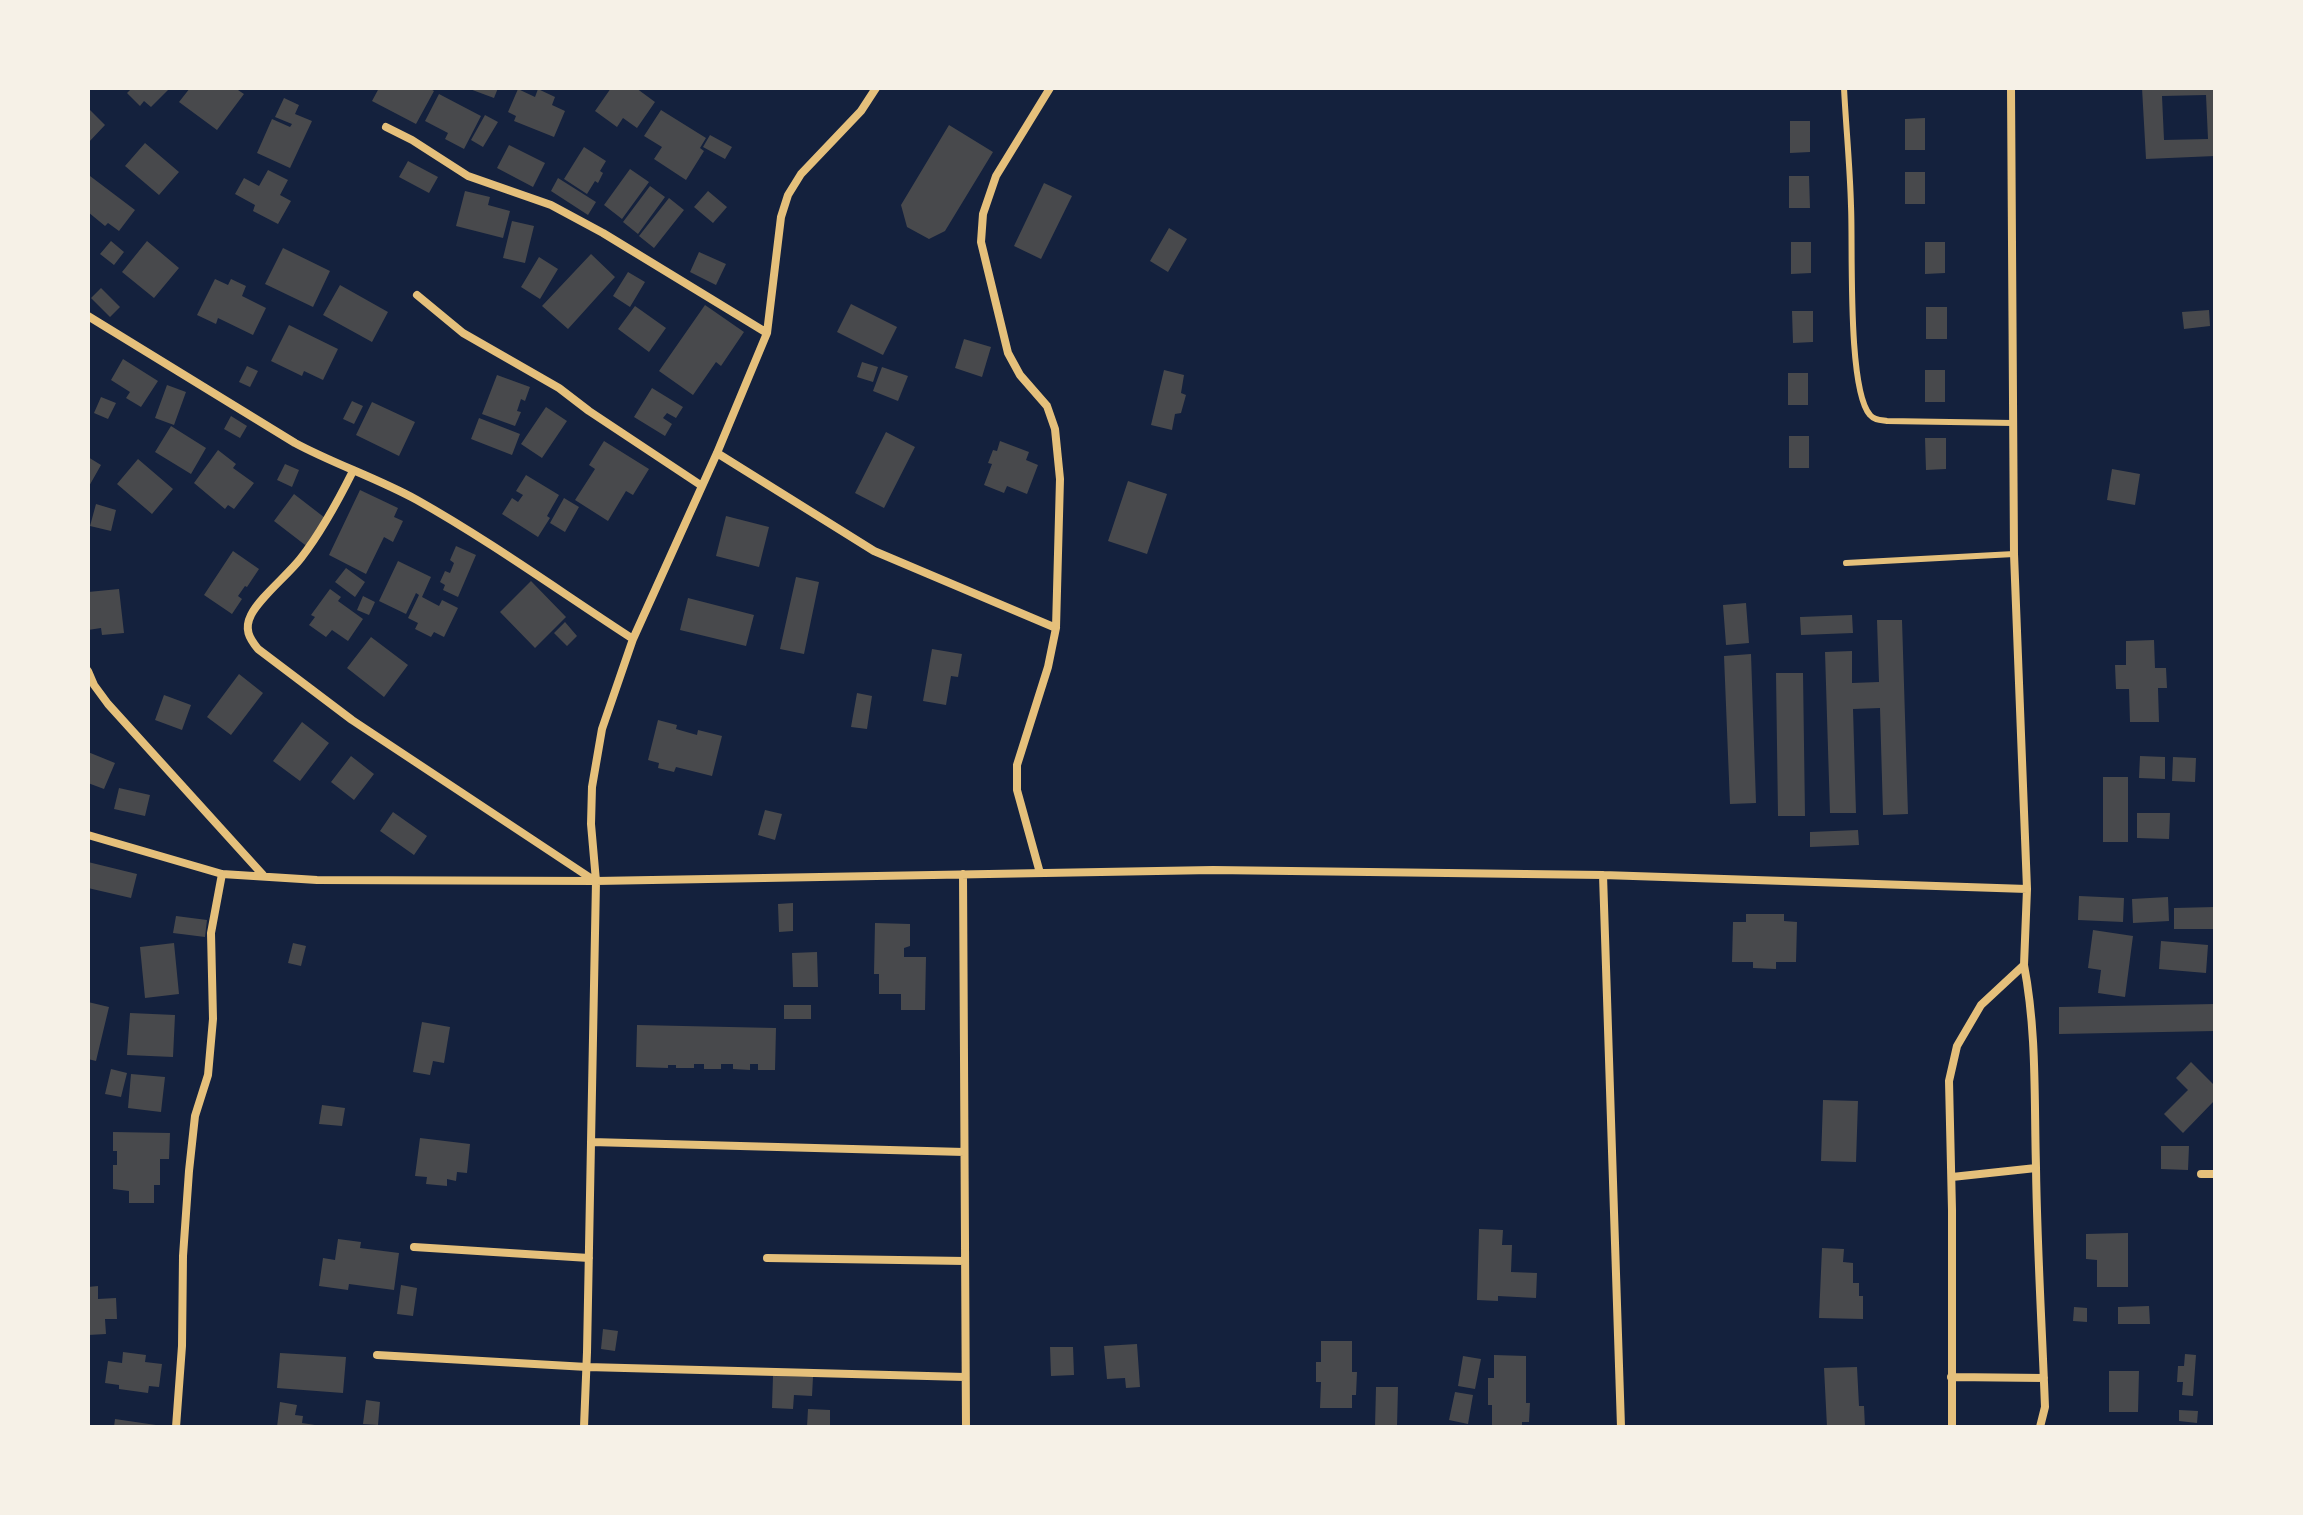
<!DOCTYPE html>
<style>
body{margin:0}
#map{position:relative;width:2303px;height:1515px;overflow:hidden;background:#14213d;font-family:"DejaVu Sans",sans-serif}
canvas{display:block}
.frame{position:absolute;inset:0;border:90px solid #f6f1e7;pointer-events:none}
</style>
<div id="map">
<canvas width="2303" height="1515"></canvas>
<div class="frame"></div>
</div>
<script>
const g = document.querySelector('canvas').getContext('2d');
g.lineJoin = 'round';
function paint(path, color) {
  g.fillStyle = color;
  g.fill(path, 'evenodd');
}
function trace(path, color, width, dash) {
  g.strokeStyle = color;
  g.lineWidth = width;
  g.lineCap = dash ? 'butt' : 'round';
  g.setLineDash(dash || []);
  g.stroke(path);
}
paint(new Path2D(`
 M132,88h38l-19,19 -7,-6 -4,5 -13,-13z
 M190,88h45l9,6 -27,36 -38,-28z
 M379,88h50l5,3 -18,33 -44,-23z
 M467,88h31l-4,10z
 M611,88h25l19,14 -18,26 -14,-10 -6,9 -22,-16z
 M2142,88h73v68l-69,3zM2206,95l2,44 -44,1 -2,-44z
 M518,89l17,8 3,-8 17,8 -3,8 13,6 -11,26 -40,-16 2,-5 -8,-4z
 M439,94l42,22 -17,33 -19,-10 3,-6 -23,-12z
 M284,98l15,7 -4,9 17,7 -22,47 -33,-15 15,-34 18,8 2,-3 -17,-7z
 M88,108l17,17 -17,18z
 M661,110l45,28 -6,10 4,3 -18,29 -32,-21 8,-12 -18,-11z
 M485,115l13,7 -15,25 -12,-7z
 M1925,118v32h-20v-31z
 M1790,121h20v31l-20,1z
 M949,125l44,27 -48,79 -16,8 -22,-12 -6,-22z
 M710,135l22,12 -7,12 -22,-12z
 M145,143l34,29 -20,23 -34,-29z
 M509,145l36,18 -12,24 -36,-19z
 M584,147l22,14 -6,10 3,2 -5,10 -3,-2 -8,13 -23,-15z
 M408,161l30,16 -9,16 -30,-16z
 M630,169l19,13 -27,37 -18,-14z
 M268,170l20,10 -8,15 11,6 -13,23 -25,-13 2,-6 -20,-11 9,-16 15,8z
 M1905,172h20v32h-20z
 M90,176l45,34 -16,21 -11,-8 -3,3 -17,-14v-33z
 M1789,176h20l1,32h-21z
 M558,178l38,24 -8,13 -37,-24z
 M1044,183l28,13 -31,63 -27,-13z
 M650,186l15,11 -27,37 -15,-12z
 M465,191l25,6 -2,8 22,6 -7,27 -47,-12z
 M708,191l19,16 -14,16 -19,-16z
 M669,198l15,12 -30,38 -15,-12z
 M512,221l22,5 -9,37 -22,-5z
 M1169,228l18,11 -19,33 -18,-11z
 M111,241l13,11 -10,13 -14,-11z
 M147,241l32,27 -25,30 -32,-26z
 M1791,242h20v31l-20,1z
 M1925,242h20v31l-20,1z
 M283,248l47,23 -17,36 -48,-23z
 M699,252l27,12 -10,21 -26,-13z
 M591,254l24,23 -47,52 -26,-23z
 M539,257l19,12 -18,30 -19,-12z
 M628,272l17,10 -15,25 -17,-11z
 M215,279l13,6 3,-6 15,7 -4,10 24,12 -13,27 -35,-17 -2,6 -19,-9z
 M340,285l48,27 -16,30 -49,-27z
 M101,288l19,19 -10,10 -19,-19z
 M851,304l46,23 -14,28 -46,-23z
 M705,305l39,27 -23,34 -5,-4 -23,33 -34,-24z
 M635,306l31,22 -17,24 -31,-23z
 M1926,307h21v32h-21z
 M2209,310l1,16 -26,3 -2,-17z
 M1792,311h21v31l-20,1z
 M289,325l49,24 -15,31 -19,-9 -2,5 -31,-15z
 M964,339l27,8 -9,30 -27,-9z
 M123,359l35,22 -17,26 -15,-9 4,-6 -19,-12z
 M862,362l16,5 -5,15 -16,-5z
 M247,366l11,5 -8,16 -11,-5z
 M882,367l26,9 -10,25 -25,-10z
 M1164,370l20,5 -3,18 5,2 -5,18 -6,1 -3,16 -21,-5z
 M1925,370h20v32h-20z
 M1788,373h20v32h-20z
 M497,375l33,12 -5,14 -4,-2 -4,12 4,1 -6,14 -33,-12z
 M167,385l19,7 -12,33 -19,-7z
 M652,388l31,19 -7,11 -9,-5 -4,5 9,6 -7,12 -31,-19z
 M101,397l15,6 -8,16 -14,-6z
 M352,401l11,5 -9,18 -11,-5z
 M372,402l43,20 -16,34 -43,-21z
 M546,407l21,14 -25,37 -21,-14z
 M231,416l16,10 -7,12 -16,-9z
 M479,418l41,16 -8,21 -41,-16z
 M171,426l35,22 -15,26 -36,-22z
 M886,432l29,15 -31,61 -29,-15z
 M1789,436h20v32h-20z
 M1925,438h21v31l-20,1z
 M604,441l45,28 -16,26 -7,-4 -18,30 -33,-21 20,-31 -6,-4z
 M1000,441l29,11 -3,8 12,5 -11,29 -20,-8 -3,7 -20,-8 8,-21 -4,-1 5,-13 4,1z
 M218,450l18,14 -3,4 21,15 -20,26 -6,-4 -3,4 -31,-26z
 M88,457l13,8 -13,23z
 M138,459l35,30 -21,25 -35,-30z
 M285,464l14,6 -7,17 -15,-7z
 M2112,469l28,5 -5,31 -28,-5z
 M526,475l33,20 -12,21 3,2 -12,19 -36,-23 10,-16 6,4 5,-7 -7,-4z
 M1128,481l39,13 -20,60 -39,-13z
 M360,490l38,18 -4,9 9,4 -10,21 -9,-5 -18,37 -37,-19z
 M294,494l35,27 -20,27 -35,-27z
 M564,498l15,9 -14,25 -15,-9z
 M96,504l20,6 -5,21 -21,-5z
 M726,516l43,11 -10,40 -43,-11z
 M456,546l20,9 -18,42 -15,-7 2,-5 -5,-3 5,-11 5,2 4,-10 -4,-3z
 M233,551l26,18 -12,18 -2,-1 -7,10 4,3 -10,15 -28,-19z
 M398,561l33,16 -9,20 17,9 3,-6 16,8 -14,29 -10,-5 -3,5 -16,-8 3,-6 -10,-5 11,-23 -3,-2 -10,21 -27,-13z
 M346,568l19,14 -10,15 -20,-15z
 M796,577l23,5 -15,72 -24,-5z
 M531,581l35,36 -31,31 -35,-36z
 M119,589l5,44 -22,2 -1,-7 -13,2v-38z
 M330,589l11,8 -3,4 25,18 -15,22 -16,-11 -6,7 -17,-12 6,-8 -4,-2z
 M363,596l12,6 -6,13 -12,-5z
 M688,598l66,17 -8,31 -66,-16z
 M1746,603l3,40 -23,2 -3,-40z
 M1852,615l1,18 -52,2 -1,-18z
 M1877,620h25l6,194 -25,1 -3,-107 -27,1 3,104h-26l-5,-161 27,-1v32l27,-1z
 M565,622l12,14 -10,10 -13,-13z
 M371,637l37,28 -24,32 -37,-29z
 M2154,640l1,28h11l1,20h-9l1,34h-29l-1,-33h-13l-1,-24h11v-24z
 M932,649l30,5 -4,23 -7,-1 -5,29 -23,-4z
 M1751,654l5,149 -26,1 -6,-148z
 M1776,673h27l2,143h-27z
 M239,674l24,19 -32,42 -24,-18z
 M857,693l15,3 -5,33 -16,-2z
 M164,695l27,10 -9,25 -27,-10z
 M658,720l19,5 -1,4 21,6 1,-5 24,6 -10,40 -36,-9 -2,5 -16,-4 1,-5 -11,-3z
 M302,722l27,21 -29,38 -27,-20z
 M88,752l27,11 -11,26 -16,-6z
 M351,756l23,18 -20,26 -23,-18z
 M2140,756l25,1v22l-26,-1z
 M2173,757l23,1 -1,24 -23,-1z
 M2103,777h25v65h-25z
 M119,788l31,7 -5,21 -31,-7z
 M765,810l17,4 -7,26 -17,-5z
 M393,812l34,24 -13,19 -34,-24z
 M2137,813h33l-1,26 -32,-1z
 M1858,830l1,15 -49,2v-15z
 M88,862l49,12 -6,24 -43,-10z
 M2079,896l45,2 -1,24 -45,-2z
 M2168,897l1,24 -36,2 -1,-24z
 M793,903v28l-14,1 -1,-28z
 M2215,907v22h-41v-21z
 M1746,914h38v7l13,1 -1,40h-20v7l-23,-1v-6h-21l1,-40h13z
 M176,916l31,4 -2,17 -32,-4z
 M875,923l35,1v22l-6,2v9h22l-1,53h-24v-16h-22v-20h-5z
 M2093,930l40,6 -8,61 -27,-4 3,-23 -13,-2z
 M2161,941l47,4 -2,28 -47,-4z
 M174,943l5,51 -34,4 -5,-51z
 M293,943l13,3 -5,20 -13,-3z
 M817,952l1,35h-25l-1,-34z
 M88,1002l21,5 -13,54 -8,-2z
 M2215,1004v27l-156,3v-27z
 M784,1005h27v14h-27z
 M130,1013l45,2 -2,42 -46,-2z
 M422,1022l28,5 -6,36 -11,-2 -3,14 -17,-3z
 M637,1025l139,3 -1,42h-17v-6h-8v6l-17,-1v-5h-12v5h-17v-5h-10v4h-18v-3h-8v3l-32,-1z
 M2191,1062l24,24v14l-32,33 -19,-19 24,-24 -12,-12z
 M111,1069l16,4 -6,24 -16,-3z
 M131,1074l34,3 -4,35 -33,-4z
 M1823,1100l35,1 -2,61 -35,-1z
 M322,1105l23,3 -3,18 -23,-2z
 M113,1132l57,1 -1,26h-9v26h-6v18h-25v-12l-16,-2v-24h4v-14h-4z
 M420,1138l50,6 -3,29 -10,-1 -1,9 -9,-2v7l-21,-2 1,-7 -12,-1z
 M2161,1146h28l-1,24 -27,-1z
 M1479,1229l24,1 -1,15h10l-1,27 26,1 -1,25 -38,-2v5l-21,-1z
 M2128,1233v54h-31v-27l-11,-1v-25z
 M338,1239l23,3 -1,6 39,5 -5,37 -45,-6 -1,6 -29,-4 4,-28 12,2z
 M1822,1248l22,1 -1,13 10,1v20h6v13h4v23l-44,-1z
 M401,1285l16,3 -4,28 -16,-2z
 M98,1286v13l18,-1 1,21h-12l1,15 -18,1v-48z
 M2149,1306l1,18h-32v-17z
 M2074,1307l13,1v14l-14,-1z
 M603,1329l15,2 -3,20 -14,-2z
 M1321,1341h31v31h5l-1,23h-4v13h-32l1,-26h-5v-20h5z
 M1137,1344l3,43 -14,1 -1,-10 -18,1 -3,-33z
 M1050,1347h23l1,28 -23,1z
 M123,1352l23,3 -1,7 17,2 -3,23 -10,-1 -1,7 -29,-4v-4l-14,-2 3,-22 14,2z
 M280,1353l66,4 -3,36 -66,-5z
 M2185,1354l11,1 -3,41 -11,-1 1,-13h-6l1,-16h6z
 M1494,1355l32,1v47h4l-1,19h-7v5h-30v-22h-4v-27h6z
 M1463,1356l18,3 -6,30 -17,-3z
 M1857,1367l2,39h5l1,21h-38l-3,-59z
 M2109,1371h30l-1,41h-29z
 M773,1376l40,1 -1,19 -18,-1 -1,14 -21,-1z
 M1376,1387h22l-1,40h-22z
 M1455,1392l18,3 -5,29 -19,-4z
 M366,1400l14,2 -2,23 -15,-1z
 M280,1402l17,3 -2,10 8,1 -1,7 13,2v2h-38z
 M808,1409l22,1v17h-23z
 M2179,1410l19,1 -1,12 -18,-2z
 M115,1419l34,5 7,1v2h-42z`), '#48494c');
trace(new Path2D(`
 M1844,88c2,39 6,79 7,118 2,39 -4,183 19,209 4,5 11,5 17,6l126,2
 M1846,563l168,-9`), '#e5c07b', 6);
trace(new Path2D(`
 M386,127l26,13 56,36 83,29 52,28 164,100
 M417,295l46,38 96,55 30,23 113,75
 M88,316l207,127c39,21 82,35 122,57 73,41 145,93 216,139
 M717,453l157,98 182,77
 M353,471c-15,30 -31,60 -52,87 -13,17 -41,39 -50,57 -7,14 -2,23 7,34l94,71 243,161
 M88,671l6,14 14,19 155,171
 M88,835l134,39 95,6 279,1 617,-11 390,5 424,14
 M1040,873l-23,-83v-25l31,-98 8,-39 4,-149 -5,-50 -8,-23 -27,-31 -12,-22 -27,-111 2,-28 13,-38 54,-88
 M963,874l3,553
 M1603,875l18,552
 M2024,965c13,68 10,134 12,202 1,80 6,160 9,240l-5,20
 M591,1142l373,10
 M2201,1174h14
 M1952,1177l84,-9
 M414,1247l175,11
 M767,1258l198,3
 M377,1355l210,12 378,10
 M1951,1377l93,1
 M176,1427l6,-81 1,-90 6,-85 6,-55 13,-41 5,-56 -2,-86 11,-59
 M584,1427l3,-75 9,-471 -5,-57 1,-37 10,-58 31,-90 84,-186 50,-120 14,-116 7,-22 13,-21 60,-63 15,-23
 M1952,1427v-217l-3,-129 8,-35 24,-41 43,-40 3,-76 -13,-335 -3,-466`), '#e5c07b', 8);
</script>
